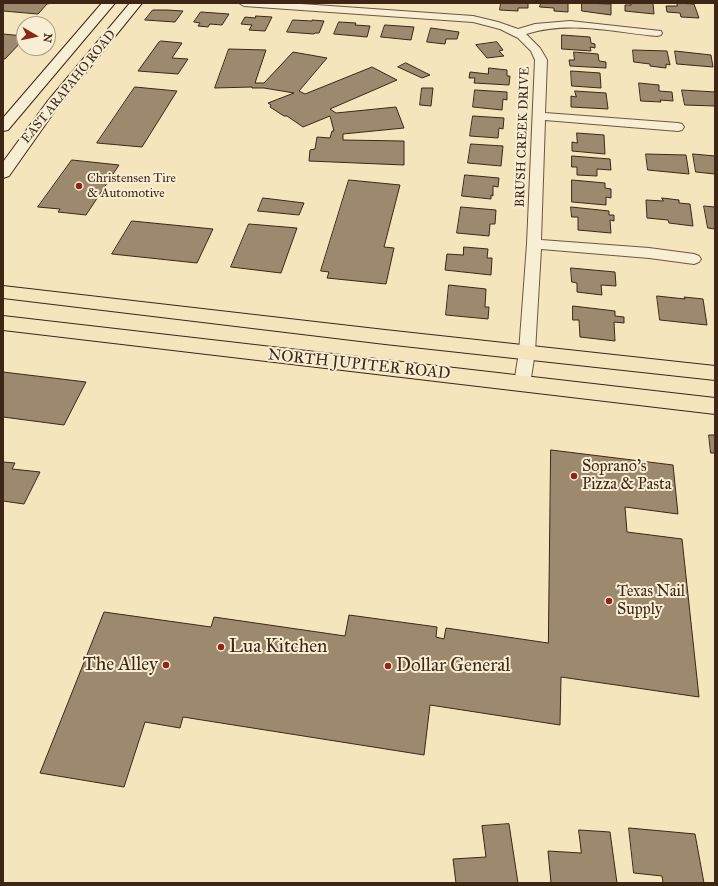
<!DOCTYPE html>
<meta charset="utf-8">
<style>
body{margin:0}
#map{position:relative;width:718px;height:886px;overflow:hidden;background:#f4e5bd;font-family:"IM FELL Great Primer",serif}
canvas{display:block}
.frame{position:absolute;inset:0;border:4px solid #3e2617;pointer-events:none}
.north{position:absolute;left:16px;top:16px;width:40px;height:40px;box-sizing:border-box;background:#f8eed4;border:1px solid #ae9e88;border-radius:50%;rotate:99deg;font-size:11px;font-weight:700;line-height:16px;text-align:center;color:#3e2617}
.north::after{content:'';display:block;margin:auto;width:14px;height:18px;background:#8f2418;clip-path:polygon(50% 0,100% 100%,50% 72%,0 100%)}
</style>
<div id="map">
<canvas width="718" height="886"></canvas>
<div class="frame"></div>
<div class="north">N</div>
</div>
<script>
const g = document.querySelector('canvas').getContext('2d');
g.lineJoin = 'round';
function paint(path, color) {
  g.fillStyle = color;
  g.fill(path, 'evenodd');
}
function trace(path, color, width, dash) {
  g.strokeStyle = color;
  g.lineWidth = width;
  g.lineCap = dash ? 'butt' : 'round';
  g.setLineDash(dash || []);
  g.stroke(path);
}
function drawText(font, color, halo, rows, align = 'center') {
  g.font = font + ' "IM FELL Great Primer",serif';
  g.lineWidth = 4;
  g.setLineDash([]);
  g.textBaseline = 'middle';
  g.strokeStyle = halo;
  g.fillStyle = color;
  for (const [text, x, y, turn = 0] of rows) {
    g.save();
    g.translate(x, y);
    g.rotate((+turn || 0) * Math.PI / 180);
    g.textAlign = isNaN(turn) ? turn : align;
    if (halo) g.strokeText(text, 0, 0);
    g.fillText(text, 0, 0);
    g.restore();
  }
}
const building = new Path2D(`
 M3,3h49l-5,1 -9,10 -35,-3z
 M501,3h27v5h-10v3l-18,-1z
 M541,3h27v9l-14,-1v-3l-14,-1z
 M582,3l29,1v11l-29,-4z
 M630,3h23l1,11 -29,-3v-6h6z
 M677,3l17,1 5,14 -18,-1 -1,-4 -13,-1 -1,-6h11z
 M153,10h14l16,1 -8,11 -30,-2z
 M201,12l28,2 -7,11 -12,-1 -2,3 -10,-1 2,-3 -6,-1z
 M256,16l16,1 -7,14 -16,-1 3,-5 -11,-1 4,-7 10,1z
 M293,20l19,1v-1l12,1 -5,12h-4l-1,1 -27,-2z
 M339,22l17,1 -1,2 15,1 -3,11 -33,-3z
 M385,25l29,2 -3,13 -30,-3z
 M431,28l28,4 -2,7h-11l-1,5 -18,-2z
 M3,34l21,2v3l-19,20h-2z
 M562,35l28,2 1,6 4,1v4l-5,-1 1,4 -29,-2z
 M161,41l21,2 -10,15 16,1 -10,15 -40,-3 21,-29z
 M497,42l6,8 -4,1 5,5 -17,2 -11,-13z
 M229,49l37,1 -11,33h9l29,-31 34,6 -28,33 6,3 67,-27 25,13 -67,29 6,4 60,-6 8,21 -61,6v6l61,1v24l-95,-4 1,-11 5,-1 2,-12 13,1 2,-7h2l-4,-15 -27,11 -16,-11h-3l-14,-9 1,-2 -3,-2 26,-10 -30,-5h-12v-1l-37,1z
 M633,50l34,1 3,14 -4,-1v4l-16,-2v-2l-16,-2z
 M675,51l36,4 2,12 -36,-3z
 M574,52l24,2 1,7 7,1v6l-36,-2 -1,-6h5z
 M406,63l24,12 -8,3 -24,-11z
 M489,68l18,2v6h3l-1,9 -35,-2 1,-5h-6l1,-6 18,2z
 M571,71l29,2 1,15 -29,-2z
 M639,83l20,2v6l13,1 1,9 -13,-1 1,2 -20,-1z
 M135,87l42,4 -35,56 -45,-4z
 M422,88h11l-2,18 -11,-1z
 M475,90l32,2v8l-4,-1 -1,11 -29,-3z
 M682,90l33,2v14l-30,-1z
 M575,91l31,2 2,16 -37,-2v-11l5,1z
 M473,116l31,2 -1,11 -4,-1 -1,10 -28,-2z
 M577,133l27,2 1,19 -33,-3v-9l5,1z
 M471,144l32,2 -2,20 -33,-3z
 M646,154l40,1 3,19 -41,-4z
 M693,154l22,2v18l-19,-2z
 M572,156l38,3 1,11 -14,-1v7l-20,-1v-8h-5z
 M72,160l47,5 -33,50 -28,-3 2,-3 -22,-2z
 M465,175l34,3 -1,9 -5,-1v10l-2,-1v4l-29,-3z
 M349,180l51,5 -16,62 10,1 -8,36 -59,-6 2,-6 -8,-1z
 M572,180l33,3v5l6,1v9l-5,-1v8l-34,-3z
 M263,198l41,5 -5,12 -41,-4z
 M662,198l17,2v3l11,1 3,22 -24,-3 -1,-3 -21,-2 -1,-18 17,1z
 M704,206l11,1v22l-7,-1z
 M461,207l35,3 -1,14h-5l-1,12 -32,-3z
 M571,207l38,4v4h5v6l-4,-1 1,13 -33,-3v-13h-6z
 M132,221l81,8 -16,34 -85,-9z
 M249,224l48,4 -16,45 -50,-6z
 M464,247l24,2 -1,9h5l-1,17 -46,-5 2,-16 16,1z
 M571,268l44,4 1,14 -15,-1 1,10 -25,-3v-9l-5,-1z
 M449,285l37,4 -1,18h4l-1,12 -42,-4z
 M657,296l28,3 -1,-2 19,2 4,26 -47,-5z
 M573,306l42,5v5l9,1v6l-10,-1 1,19 -35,-4 -1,-17h-6z
 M3,372l83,10 -22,43 -61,-8z
 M709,435h6v18h-4z
 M551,450l122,15 5,49 -53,-7 2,25 55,7 17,158 -138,-20 -1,48 -130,-20 -6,50 -241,-38 -3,11 -35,-6 -21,65 -84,-14 64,-161 107,15 3,-10 131,19 4,-21 88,12 -1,10 8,2 2,-11 102,15z
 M3,462l12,1 -3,6 28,3 -16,32 -21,-3z
 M509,824l9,59h-62l-3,-24 33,-2 -4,-31z
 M629,828l66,6 9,49h-41l-1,-7 -28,-3z
 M579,830l31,2 7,51h-66l-3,-32 33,2z`);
paint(building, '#9d896d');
trace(building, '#3e2617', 1);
const minor = new Path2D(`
 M239,3h48l186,13 25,6 20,7 17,-5 35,-3 91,10 1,2 -1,2 -4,1c-44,-4 -88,-16 -131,-2l14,14 7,12 -2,53 133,10 4,1 2,3 -2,3 -4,1 -133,-11 -4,120 108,8 45,6 5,2 2,3 -2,3 -5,2 -45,-6 -108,-9 -6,103 -5,32 -2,4 -6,2 -6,-2 -2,-4 5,-32 8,-108 8,-184 -4,-9 -13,-13 -18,-9 -27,-7 -229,-16z`);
const secondary = new Path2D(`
 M102,3h13l-107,127 -5,1v-13z
 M130,3h12l-85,105 -48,68 -6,2v-16l44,-60z`);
const primary = new Path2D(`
 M3,286l382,44 330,36v14l-330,-36 -382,-46z
 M3,316l712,82v16l-712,-84z`);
trace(minor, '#6c5640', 2);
trace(secondary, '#3e2617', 2);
trace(primary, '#3e2617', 2);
paint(minor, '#f8eed4');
paint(secondary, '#f8eed4');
paint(primary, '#f4e5bd');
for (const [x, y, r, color] of [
 [79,186,4,"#8f2418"],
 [574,476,4,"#8f2418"],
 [609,601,4,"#8f2418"],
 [221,647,4,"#8f2418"],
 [166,665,4,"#8f2418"],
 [388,666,4,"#8f2418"]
]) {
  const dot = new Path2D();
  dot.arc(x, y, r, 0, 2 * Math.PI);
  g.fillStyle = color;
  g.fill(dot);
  trace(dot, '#f8eed4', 1.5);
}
drawText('13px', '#3e2617', '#f8eed4', [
 ["EAST ARAPAHO ROAD",69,87,-51],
 ["BRUSH CREEK DRIVE",523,137,-88]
]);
drawText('13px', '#3e2617', '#f8eed4', [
 ["Christensen Tire",87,179],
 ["& Automotive",87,194]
], 'left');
drawText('16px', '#3e2617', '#f8eed4', [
 ["NORTH JUPITER ROAD",359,365,6]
]);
drawText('16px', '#3e2617', '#f8eed4', [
 ["Soprano’s",582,467],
 ["Pizza & Pasta",582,485],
 ["Texas Nail",617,592],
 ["Supply",617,610]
], 'left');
drawText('19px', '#3e2617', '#f8eed4', [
 ["Lua Kitchen",229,647],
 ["The Alley",158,665,"right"],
 ["Dollar General",396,666]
], 'left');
</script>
